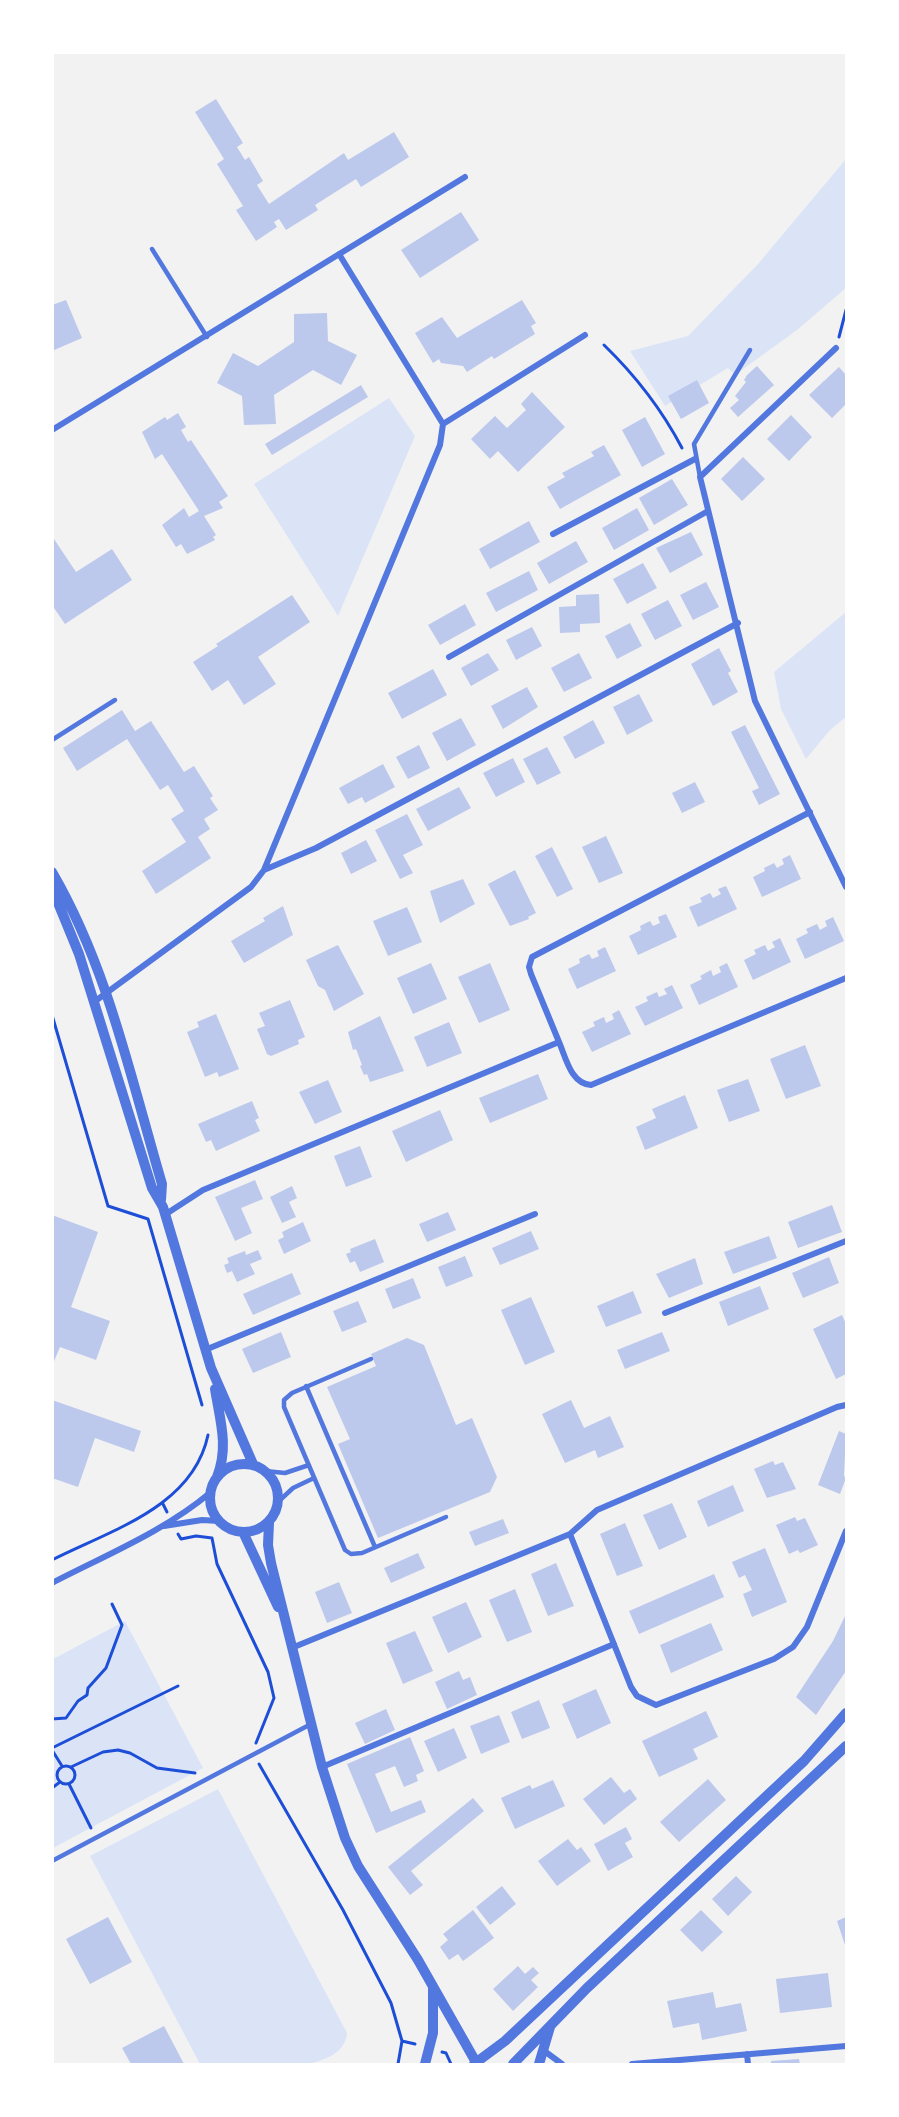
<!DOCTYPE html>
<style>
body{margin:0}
#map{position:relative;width:899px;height:2117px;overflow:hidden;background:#f2f2f2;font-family:Inter,sans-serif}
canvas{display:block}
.frame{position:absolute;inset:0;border:54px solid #fff;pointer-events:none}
</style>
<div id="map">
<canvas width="899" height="2117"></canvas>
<div class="frame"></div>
</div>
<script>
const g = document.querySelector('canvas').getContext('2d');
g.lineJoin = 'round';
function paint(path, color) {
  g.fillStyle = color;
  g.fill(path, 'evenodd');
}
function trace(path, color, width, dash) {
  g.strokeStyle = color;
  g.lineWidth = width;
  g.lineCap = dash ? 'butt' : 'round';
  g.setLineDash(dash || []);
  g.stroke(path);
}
paint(new Path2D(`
 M846,159v129l-49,42 -62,45 -7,-7 -63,38 -35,-55 58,-15 70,-72z
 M389,398l26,38 -77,180 -84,-132z
 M846,612v105l-16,13 -24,29 -25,-50 -7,-37z
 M125,1621l78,147 -150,80v-189z
 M218,1789l129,244c-2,20 -20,26 -38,31h-109l-110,-208z`), '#dbe4f7');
paint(new Path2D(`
 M216,99l27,44 -6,4 8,13 4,-3 14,24 -6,4 12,19 75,-51 4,7 46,-28 15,25 -48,30 -5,-8 -41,26 3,5 -32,20 -7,-11 -5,3 3,5 -21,14 -20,-31 7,-4 -26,-42 7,-5 -29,-47z
 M461,212l18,28 -59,38 -19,-28z
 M66,300l16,38 -30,13v-46z
 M522,300l14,23 -5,3 4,8 -41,25 -2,-3 -25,16 -4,-6 -22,-3 -2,-4 -6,4 -18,-30 27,-16 15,21z
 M327,313l1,28 29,14 -16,30 -28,-15 -39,25 2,29 -32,1 -2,-29 -25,-13 16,-30 25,13 36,-24v-28z
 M757,366l17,19 -36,32 -8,-9 9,-8 -4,-4 11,-14 -2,-2 3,-5z
 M839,367l7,8v29l-14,14 -23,-23z
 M697,380l12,23 -28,16 -13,-23z
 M361,385l7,12 -96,58 -7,-11z
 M532,392l33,35 -47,45 -20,-21 -8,8 -19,-20 24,-23 12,12 19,-18 -5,-6z
 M178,413l8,14 -5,3 7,12 3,-2 37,56 -9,6 4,6 -19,8 12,19 -3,2 2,3 -28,14 -6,-10 -5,3 -14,-22 22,-17 5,9 10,-6 -37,-57 -7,5 -13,-27 23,-15 2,3z
 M791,415l21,22 -23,24 -22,-22z
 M645,417l20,37 -23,13 -20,-37z
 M604,445l17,30 -61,34 -13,-22 18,-10 -3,-4 32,-17 -3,-4z
 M743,457l22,22 -23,22 -21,-22z
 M672,479l16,26 -34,20 -15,-27z
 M637,508l12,22 -35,20 -12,-22z
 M529,521l11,21 -50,27 -11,-20z
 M691,532l12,23 -33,18 -14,-25z
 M52,536l24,36 36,-23 20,31 -67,44 -13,-19z
 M576,541l12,21 -39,22 -12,-21z
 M643,563l14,25 -30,16 -14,-25z
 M529,571l9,19 -42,22 -10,-19z
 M706,582l13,25 -26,13 -13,-25z
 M599,594l1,29 -20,1v8l-20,1 -1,-26 17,-1v-11z
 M292,595l18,27 -52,35 18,27 -32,21 -16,-25 -16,11 -19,-29 25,-16 -2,-2z
 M668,600l14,26 -27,14 -14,-26z
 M465,604l11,21 -36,20 -12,-20z
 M630,623l12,23 -25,13 -12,-23z
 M532,627l10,19 -26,14 -10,-20z
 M719,648l12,23 -3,2 10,19 -25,14 -22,-42z
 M488,653l11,17 -28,16 -10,-18z
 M579,653l13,25 -28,14 -13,-24z
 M433,669l14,26 -45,24 -14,-26z
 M527,687l11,20 -35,22 -12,-23z
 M639,694l14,27 -26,14 -14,-28z
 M122,710l13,21 16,-10 33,51 10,-6 19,30 -3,2 8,12 -14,9 6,10 -12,8 13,21 -55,36 -14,-23 44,-29 -15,-23 13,-8 -16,-26 -8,5 -33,-51 -50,32 -14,-23z
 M461,718l15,27 -29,16 -15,-28z
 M593,720l12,23 -30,16 -12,-22z
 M745,725l35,69 -21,11 -7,-14 7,-3 -28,-56z
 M419,745l11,23 -22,11 -12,-22z
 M547,747l14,26 -24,12 -14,-26z
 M513,758l12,24 -29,15 -13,-24z
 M383,764l12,23 -30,16 -3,-6 -14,7 -9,-16z
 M695,782l10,20 -23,11 -10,-20z
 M459,787l12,21 -43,23 -12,-22z
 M407,814l16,31 -20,10 10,18 -13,6 -25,-49z
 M606,836l17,37 -24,10 -17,-36z
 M366,840l11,21 -26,13 -10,-21z
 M552,847l21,42 -16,8 -22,-41z
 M790,855l11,24 -39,18 -9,-20 12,-6 -1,-3 10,-5 3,5 7,-4 -2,-5z
 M515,870l21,43 -8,4 1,2 -19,7 -22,-42z
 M463,879l12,25 -35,19 -10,-32z
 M726,886l11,23 -39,18 -9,-20 13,-5 -2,-4 10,-5 3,5 8,-4 -3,-5z
 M283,906l10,29 -49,28 -13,-22 34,-20 -2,-3z
 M407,907l15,35 -34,14 -15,-35z
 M666,914l11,23 -39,18 -9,-19 12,-6 -1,-4 10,-5 3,5 7,-3 -2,-6z
 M833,917l11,24 -39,18 -9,-20 12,-6 -2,-4 11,-5 3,6 7,-4 -2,-5z
 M780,938l11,24 -38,18 -9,-20 12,-6 -2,-4 11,-5 3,6 7,-4 -3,-5z
 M338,945l26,49 -30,17 -9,-21 -7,-4 -12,-26z
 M605,947l11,24 -39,18 -9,-20 12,-6 -1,-4 10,-5 3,5 7,-3 -2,-5z
 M431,963l16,36 -34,15 -16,-36z
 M490,963l20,47 -31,13 -21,-46z
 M727,963l11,24 -39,18 -9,-20 12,-6 -2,-3 11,-6 2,6 8,-4 -2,-5z
 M672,985l11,23 -38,18 -10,-19 13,-6 -2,-4 11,-5 2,5 8,-3 -3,-5z
 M290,1000l15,37 -7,3 1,4 -28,12 -4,-2 -10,-25 8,-3 -6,-13z
 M619,1010l12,24 -39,18 -10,-20 13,-6 -2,-4 11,-5 2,6 8,-4 -2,-5z
 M216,1014l23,55 -20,8 -2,-5 -12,5 -18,-45 12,-5 -2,-5z
 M380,1016l24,55 -34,11 -3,-8 -3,1 -4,-9 2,-1 -6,-16 -3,1 -5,-18z
 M449,1022l13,31 -35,14 -13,-30z
 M805,1045l16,41 -35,13 -16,-40z
 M538,1074l10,25 -58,24 -11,-25z
 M748,1079l12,32 -31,11 -12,-32z
 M328,1080l14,32 -27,12 -16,-32z
 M685,1095l13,33 -53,22 -9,-23 20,-9 -4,-9z
 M252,1101l7,17 -4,2 5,11 -44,20 -5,-11 -5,2 -8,-18z
 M440,1110l13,30 -47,22 -14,-31z
 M360,1146l12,31 -26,10 -12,-31z
 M255,1180l8,19 -22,9 11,25 -17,8 -20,-44z
 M292,1186l5,12 -8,4 7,15 -14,6 -12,-26z
 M832,1205l10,27 -44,16 -10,-26z
 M448,1212l8,18 -29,12 -8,-18z
 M52,1215l46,17 -27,75 39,14 -14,39 -36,-13 -8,19z
 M303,1222l8,19 -27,13 -6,-14 6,-3 -2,-5z
 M531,1231l8,18 -39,16 -8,-17z
 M769,1236l8,22 -44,16 -9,-22z
 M375,1239l9,23 -24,10 -5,-11 -5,2 -4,-9 5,-2 -1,-3z
 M258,1250l4,9 -12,5 5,10 -18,8 -5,-11 -5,2 -3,-8 5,-2 -2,-5 18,-7 1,4z
 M465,1256l8,20 -27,11 -8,-20z
 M829,1257l10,26 -36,15 -11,-25z
 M695,1258l8,26 -34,14 -13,-24z
 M292,1273l9,21 -48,21 -10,-21z
 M413,1278l8,20 -28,11 -8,-20z
 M760,1286l9,23 -41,17 -9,-24z
 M633,1291l9,22 -36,14 -9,-21z
 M531,1297l24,55 -30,13 -24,-55z
 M358,1301l9,21 -25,10 -9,-21z
 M842,1315l4,9v50l-10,5 -23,-50z
 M281,1332l10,25 -38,16 -11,-24z
 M662,1332l8,19 -45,18 -8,-19z
 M407,1338l17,7 32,80 16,-7 25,59 -7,15 -112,46 -40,-94 12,-5 -23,-52 49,-21 -5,-12z
 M52,1400l89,31 -7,21 -39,-14 -17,49 -26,-9z
 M571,1400l13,28 26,-12 14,31 -26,11 -3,-8 -30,13 -23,-49z
 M839,1431l7,3 -2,42 2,2 -6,16 -22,-9z
 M773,1461l2,4 8,-3 13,27 -29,9 -13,-29z
 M733,1485l11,26 -36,16 -11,-26z
 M672,1503l15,34 -28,13 -16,-35z
 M795,1517l2,4 8,-3 13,27 -18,8 -2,-3 -9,4 -13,-29z
 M503,1519l6,14 -34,13 -6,-14z
 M625,1523l18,43 -26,10 -17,-42z
 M765,1548l22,54 -35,15 -9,-23 9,-4 -7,-15 -6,3 -7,-16z
 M418,1553l7,15 -34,15 -7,-15z
 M556,1563l18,43 -26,10 -17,-42z
 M714,1574l10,23 -85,37 -10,-23z
 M339,1582l13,31 -25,10 -12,-31z
 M515,1589l17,43 -25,10 -18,-42z
 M466,1602l16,35 -34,16 -16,-36z
 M846,1614v57l-30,44 -20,-18 37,-56z
 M711,1623l12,27 -52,23 -11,-28z
 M415,1631l18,40 -30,13 -17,-41z
 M459,1671l4,9 7,-3 7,18 -30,14 -12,-27z
 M596,1689l15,34 -34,16 -15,-35z
 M539,1700l11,28 -28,11 -11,-27z
 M386,1709l9,21 -30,14 -10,-21z
 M706,1711l12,26 -25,12 5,10 -39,18 -17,-36z
 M499,1715l11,27 -29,12 -11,-28z
 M454,1728l13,30 -29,14 -14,-31z
 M410,1737l14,34 -8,4 2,6 -14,6 -9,-21 -20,8 16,38 30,-12 5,12 -50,21 -29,-69z
 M611,1777l13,16 6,-4 7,10 -33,26 -21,-26z
 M708,1779l18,21 -47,42 -19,-20z
 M553,1780l12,26 -50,23 -14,-31 29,-13 2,4z
 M473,1798l11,13 -73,60 12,14 -13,10 -22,-28z
 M626,1827l6,12 -7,4 8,14 -25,14 -14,-27z
 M568,1839l9,11 4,-3 10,14 -34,25 -19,-25z
 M736,1876l16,16 -24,24 -16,-17z
 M502,1886l14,18 -26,21 -14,-18z
 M473,1910l21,28 -31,23 -5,-7 -9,6 -9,-13 8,-7 -5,-6z
 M701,1910l22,22 -21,20 -22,-22z
 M108,1917l24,45 -42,22 -24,-45z
 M846,1917v31l-9,-27z
 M518,1966l7,8 8,-7 6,6 -8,7 7,7 -25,24 -20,-22z
 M828,1973l4,34 -52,6 -4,-34z
 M713,1992l3,16 25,-5 6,28 -45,9 -3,-17 -26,5 -6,-27z
 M164,2026l20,38h-53l-9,-16z
 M799,2059l1,5h-29v-3z`), '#bdc9ec');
trace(new Path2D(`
 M839,337l7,-27
 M604,345c32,31 57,63 78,103
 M52,1015l56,191 40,13 54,186
 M163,1504l4,8
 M178,1534l3,5 15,-3 16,2 5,26 51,108 6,26 -18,45
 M52,1560c59,-30 141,-53 156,-125
 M52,1719l14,-1 12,-17 9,-6 1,-7 18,-20 16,-43 -10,-21
 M52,1748l126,-62
 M52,1750l10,16
 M259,1764l84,146 48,93 11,38 13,3
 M57 1775a9 9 0 1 1 18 0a9 9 0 1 1-18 0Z
 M71,1767l32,-15 15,-2 12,3 27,15 38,5
 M69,1784l22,44
 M52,1788l8,-6
 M442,2052l4,1 5,11
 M398,2064l4,-23`), '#1d4ed8', 3);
trace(new Path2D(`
 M152,249l55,88
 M700,477l-6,-33 56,-94
 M52,740l63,-40
 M371,1359l-79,34 -8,7v7l61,143 6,4 11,-1 84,-36
 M306,1386l69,161
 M265,1471l20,2 24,-8
 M279,1501l14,-13 21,-10
 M52,1861l259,-137`), '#5277de', 4.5);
trace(new Path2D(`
 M339,254l104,170
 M836,348l-136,129 55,224 91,186
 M443,424l142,-89
 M52,430l413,-253
 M553,534l142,-75
 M449,657l259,-146
 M264,870l176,-425 3,-21
 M94,1002l157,-115 13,-17 52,-22 422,-225
 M559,1042l-28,-68 -2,-7 3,-10 278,-145
 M166,1214l37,-24 356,-148c7,16 12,42 32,43l255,-107
 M665,1313l181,-72
 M205,1350l330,-136
 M846,1405l-9,2 -240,103 -27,24 61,153 6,9 19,9 118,-46 19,-12 14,-20 39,-96
 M164,1526l38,-6 17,1
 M52,1583c54,-28 113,-52 159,-91
 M294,1647l276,-113
 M322,1767l292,-123
 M543,2050l19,14
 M747,2054l1,10
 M632,2064l214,-18`), '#5277de', 6);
trace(new Path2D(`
 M52,872c56,96 79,207 110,312l-1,16
 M52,888l27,66 73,234 11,19 48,161 42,96
 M215,1389c5,31 14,58 2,88
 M210 1498a34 34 0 1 1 68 0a34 34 0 1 1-68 0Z
 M269,1523l-1,22 3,18 51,204 23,71 13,28 60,94 59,104
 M243,1532l35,75
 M425,2064l8,-31v-45
 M474,2064l31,-23 299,-280 42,-48
 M513,2064l74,-76 259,-242
 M539,2064l11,-37`), '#5277de', 10);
</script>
